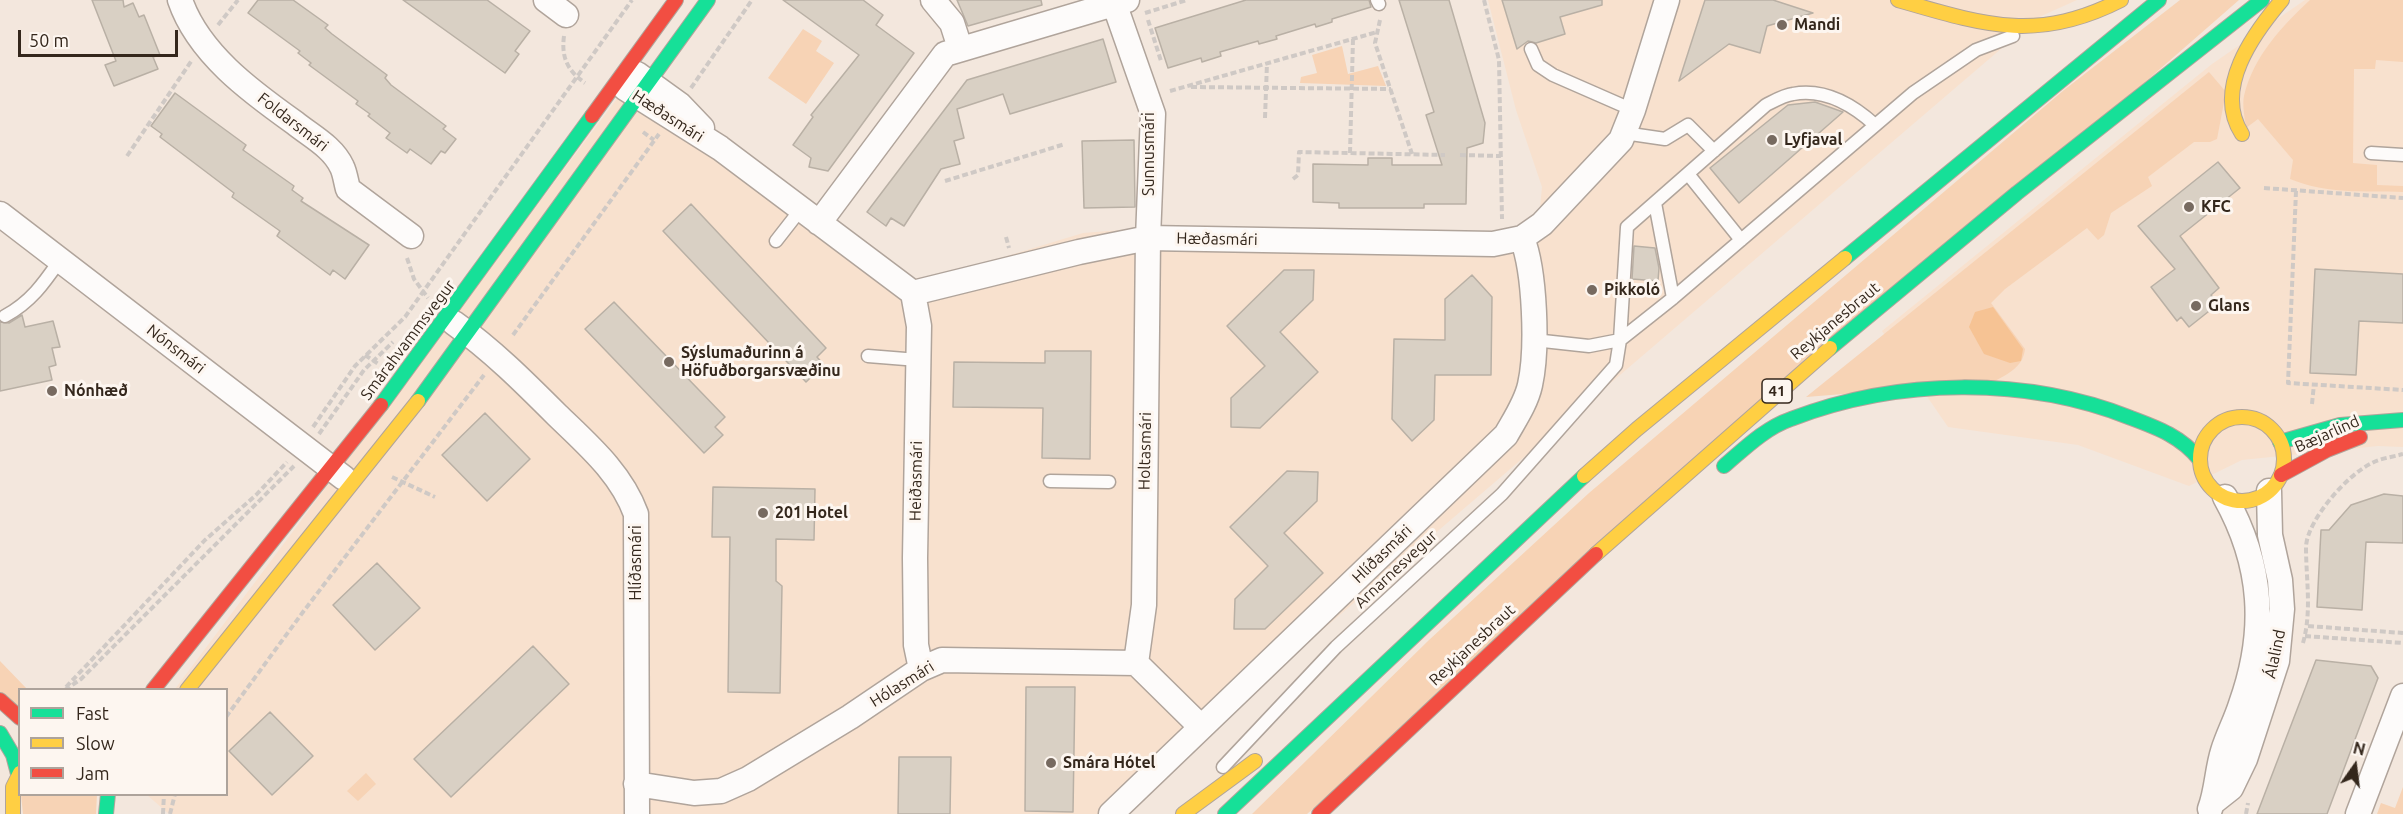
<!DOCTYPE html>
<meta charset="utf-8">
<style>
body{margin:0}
#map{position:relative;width:2403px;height:814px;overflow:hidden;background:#f3e7dd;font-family:Ubuntu,sans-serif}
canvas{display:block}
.legend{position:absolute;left:18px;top:688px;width:210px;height:108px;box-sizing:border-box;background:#fdf6f0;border:2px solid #ada39b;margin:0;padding:8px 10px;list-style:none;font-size:18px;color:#34271c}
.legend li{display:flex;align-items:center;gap:12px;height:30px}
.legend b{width:30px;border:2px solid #ada39b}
.north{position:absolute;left:2325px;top:736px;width:60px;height:60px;-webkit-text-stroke:4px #fdf6f0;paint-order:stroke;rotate:14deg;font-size:16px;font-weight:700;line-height:24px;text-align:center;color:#34271c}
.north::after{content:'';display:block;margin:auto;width:21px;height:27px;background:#34271c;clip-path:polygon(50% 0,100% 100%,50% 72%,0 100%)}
.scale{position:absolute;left:18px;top:30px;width:160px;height:27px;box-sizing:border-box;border:3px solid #34271c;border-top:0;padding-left:8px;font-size:18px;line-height:21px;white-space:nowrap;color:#34271c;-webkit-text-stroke:4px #fdf6f0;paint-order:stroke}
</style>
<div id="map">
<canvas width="2403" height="814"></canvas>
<ul class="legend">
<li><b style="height:8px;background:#16e098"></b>Fast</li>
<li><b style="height:8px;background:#ffcf43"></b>Slow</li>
<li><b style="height:8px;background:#f24e42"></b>Jam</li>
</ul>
<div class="north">N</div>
<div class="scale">50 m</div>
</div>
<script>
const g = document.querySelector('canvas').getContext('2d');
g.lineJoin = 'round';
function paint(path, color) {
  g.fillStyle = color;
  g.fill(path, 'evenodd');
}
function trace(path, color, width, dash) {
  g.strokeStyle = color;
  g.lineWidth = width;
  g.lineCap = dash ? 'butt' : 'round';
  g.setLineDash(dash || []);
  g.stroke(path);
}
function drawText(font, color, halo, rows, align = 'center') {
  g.font = font + ' Ubuntu,sans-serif';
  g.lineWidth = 6;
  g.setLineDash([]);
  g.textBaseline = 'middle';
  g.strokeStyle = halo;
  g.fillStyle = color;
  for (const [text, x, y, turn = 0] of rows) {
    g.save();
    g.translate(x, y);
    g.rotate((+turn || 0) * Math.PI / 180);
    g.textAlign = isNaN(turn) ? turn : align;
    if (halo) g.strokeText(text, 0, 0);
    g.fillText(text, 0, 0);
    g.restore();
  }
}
paint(new Path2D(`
 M1488,0h589l-40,18 -827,708 -111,88h-930l-22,-19 79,-1v-104l-51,-1 453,-605 284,195 36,-5 135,-41 88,-7 323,8 29,-9 17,-17 2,-21 -26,-77z
 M2305,0h98v447l-25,-1 -136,14 -53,26 -111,-41 -130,-18 -66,-96 330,-267z`), '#f8e1ce');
paint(new Path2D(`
 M2180,0h59l-932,814h-55l177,-174 160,-147 475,-403z
 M2310,0h93v62l-27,-2 -1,9h-21l-1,94 24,2v20l26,1v6c-39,-1 -77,2 -113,-13l3,-19 -35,-41 -12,9c-1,-9 -4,-23 -2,-32 9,-39 38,-70 66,-96z
 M803,29l19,12 -6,10 18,12 -28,41 -38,-26z
 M1342,46l6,28 30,-8 8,20 -86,-3 1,-6 16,-4 -5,-18z
 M2209,72l17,20 -9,47 -7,3h-16l-46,35 4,9 -41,27 -7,22 -6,5 -11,-12 -82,61 -14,14 34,46c-2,18 -17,25 -32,33l-187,15z
 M0,661l27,28 -7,1 -1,20 -19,-16z
 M366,773l10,11 -18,17 -11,-10z
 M2403,787v27h-26l4,-11 14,5z
 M97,794l-1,20h-73l-2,-19z`), '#f7d3b5');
paint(new Path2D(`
 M1993,307l30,42 -2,12 -11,2 -26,-9 -15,-27 6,-15z`), '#f6c394');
const building = new Path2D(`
 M92,0h31l1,7 9,-4 6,14 5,-2 16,40 -7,2 5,12 -44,17 -9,-21 11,-4z
 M258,0h35l35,25 -3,3 7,6 55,41 -2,3 6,7 55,41 -3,3 13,10 -11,14 -4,-2 -10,13 -21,-15 -3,4 -21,-15 4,-5 -22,-17 2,-2 -14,-10 2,-3 -49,-36 2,-2 -13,-10 2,-2 -52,-38z
 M403,0h84l43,31 -15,20 4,3 -14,19z
 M783,0h80l20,15 -7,10 38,28 -86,118 -19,-4 2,-9 -18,-13 20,-28 -2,-2 48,-60z
 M957,0h84l1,5 -74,21z
 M1246,0h123l2,7 -39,12v3l-16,5 -1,-3 -39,12 1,3 -18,5 -1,-3 -38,11 1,4 -19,6 -1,-4 -33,10 -13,-40z
 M1399,0h50l36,123 -2,20 -16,5 -1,56h-42v4h-85v-5l-26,-1v-38l55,1v-7h24v7h50l-16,-50 8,-3z
 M1502,0h100v5l-42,12 5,17 -29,9 -8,-2 -11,8z
 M1705,0h68l40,13 -46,13 -7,27 -31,-9 -50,37z
 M1103,39l13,43 -106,32 -7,-20 -46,15 7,29 -10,3 6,23 -19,5 -37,57 -13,-8 -5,8 -19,-14 100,-132z
 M175,93l71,52 -3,5 51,36 -2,4 11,8 -2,3 68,44 -24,34 -12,-9 -3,5 -53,-39 3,-5 -48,-34 2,-4 -74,-56 2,-3 -11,-8z
 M1815,102l28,10 -104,91 -29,-35 78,-63z
 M1134,140l1,67 -51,1 -2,-67z
 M2218,162l22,26 -60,48 39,52 -8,7 7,9 -29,23 -8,-10 -4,4 -26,-34 24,-18 -37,-43z
 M691,204l135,144 -9,9 7,8 -18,17 -143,-151z
 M1634,246l21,2 4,20 -1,13 -26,-2z
 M2315,269l88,5v49l-44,-2 -3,54 -46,-2z
 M1284,270h30l-1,30 -33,32 38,40 -58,56 -29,-1v-29l34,-32 -38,-40z
 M1472,275l20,22 -1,78h-56l-1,45 -22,21 -20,-22 2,-80 51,1v-41z
 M614,302l111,115 -10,10 8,8 -19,18 -119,-124z
 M22,315l3,12 28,-6 7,26 -8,1 4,17 -7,2 3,13 -52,11v-69l9,1z
 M1045,351h46l-1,108 -48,-1 1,-50 -90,-1 1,-45 91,1z
 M485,413l45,46 -43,42 -45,-46z
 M1287,471l31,1 -1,29 -33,32 39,40 -58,56h-31l1,-30 33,-33 -38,-39z
 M713,487l102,2 -1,51 -38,-1v42l6,5 -2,107 -52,-1 2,-155h-18z
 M2384,494l19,2v47l-37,-1 -4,68 -45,-3 4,-77h8l22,-25z
 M377,563l43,45 -45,42 -42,-45z
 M533,646l36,38 -118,113 -37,-38z
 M2316,660l55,6 7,12 -51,136h-70z
 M1026,687h49l-2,125 -48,-1z
 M270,712l43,44 -41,39 -43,-44z
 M899,757h52l-1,57h-52z`);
paint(building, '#d9d0c4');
trace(building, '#b9b0a5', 1.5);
const lane = new Path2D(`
 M1377,0l2,4
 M1531,49l7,16 15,10 80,35
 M1624,133l41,6 23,-14 26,26
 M2371,153l32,2
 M1688,174l53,66
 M1655,203l18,95
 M776,241l25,-32
 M5,316c26,-14 39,-33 55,-56
 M1534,340l55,6 31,-6 53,-42 240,-205 63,-43 37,-14
 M868,356l50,4
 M1050,481l59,1
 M1223,767l113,-120 166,-153 114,-129 4,-25 7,-113 139,-122c8,-4 18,-10 27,-11 32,-6 60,11 82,31`);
const street = new Path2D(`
 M180,0c18,53 70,91 115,123 16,13 38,24 47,44 3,6 4,15 6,22l63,47
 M546,0l20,15
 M933,0l19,23 8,25
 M1113,0l40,114 -5,124 -4,367 -8,58
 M637,74l43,31 22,23
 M625,88l95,60 193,145 166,-41 69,-14 345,6 29,-6 20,-14 79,-84 12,-30 34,-110
 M0,214l344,264
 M819,223l126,-169 182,-54
 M913,293l6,33 -4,232 1,87 5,24
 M454,323c38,27 70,59 103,92 31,30 64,58 79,99l1,300
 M636,784l58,9 27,-2 27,-12 102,-62 71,-48 21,-9 194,3 65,64
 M2212,803l19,-15 14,-29 32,-98 5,-52 -2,-29 -10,-45 -1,-44
 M2210,809c7,-18 7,-39 13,-58 5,-16 13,-31 18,-47 26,-73 22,-139 -16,-207
 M1111,814l395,-379c9,-16 20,-32 24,-50 8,-36 5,-114 -8,-147
 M2358,814l45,-118`);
const fast = new Path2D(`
 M1845,258l314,-258
 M1830,348l187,-155 245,-193
 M418,401l290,-401
 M381,405l211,-289
 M2280,442l60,-17 63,-5
 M1724,466c20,-17 41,-38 67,-47 107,-41 234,-43 340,-1 27,10 51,19 69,42
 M0,733l13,22 5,19
 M106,814l2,-20
 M1225,814l359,-338`);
const slow = new Path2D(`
 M1898,0c86,25 139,43 223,0
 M2242,134c-29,-45 11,-100 40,-134
 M2200 459a42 42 0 1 1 84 0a42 42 0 1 1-84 0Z
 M1584,476l53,-47 208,-171
 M1596,554l234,-206
 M187,690l231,-289
 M13,814v-27l7,-14
 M1183,814l72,-53`);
const jam = new Path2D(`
 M592,116l84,-116
 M2281,475l46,-25 33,-13
 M153,690l228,-285
 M0,700l20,18
 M1319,814l277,-260`);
trace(lane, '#b0a49b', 15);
trace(street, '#b0a49b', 27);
trace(fast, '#b0a49b', 16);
trace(slow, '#b0a49b', 16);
trace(jam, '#b0a49b', 16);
trace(new Path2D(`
 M1484,0l15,60 3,159
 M1145,13l42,-13
 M1148,20l13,41
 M1380,20l-5,23 37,111
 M218,25l20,-25
 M564,36c-3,22 4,35 21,47
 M1191,87l200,2
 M691,88l61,-88
 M1170,91l207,-59
 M1265,118l2,-55
 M643,132l11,8
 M1350,153l3,-114
 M1460,155l41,1
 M127,156l65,-96
 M1293,179l5,-4 1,-23 146,3
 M945,181l120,-37
 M2264,188l139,10
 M2296,191l-8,192 115,7
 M1006,237l3,11
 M407,258l7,21 14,19
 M513,335l146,-201
 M365,355l15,10
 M2312,404l2,-20
 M313,427l42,-61 50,-49 227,-317
 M319,434l45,-64 29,-28
 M392,477l43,20
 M2308,626l95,7
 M2305,636l98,7
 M2303,643c9,-32 3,-63 3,-96 1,-27 42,-73 66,-84 9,-5 21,-6 31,-9
 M66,687l139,-147 51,-45 31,-33
 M65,690l16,-11 213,-213
 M226,717l77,-105 181,-237
 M163,814l1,-20
 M170,814l5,-20
 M2246,814l2,-11`), '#cfc9c5', 4, [6, 3]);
trace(lane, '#fdfbfa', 12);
trace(street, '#fdfbfa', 24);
trace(fast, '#16e098', 14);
trace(slow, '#ffcf43', 14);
trace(jam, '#f24e42', 14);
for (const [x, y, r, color] of [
 [1782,25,6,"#776a60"],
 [1772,140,6,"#776a60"],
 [2189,207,6,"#776a60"],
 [1592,290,6,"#776a60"],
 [2196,306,6,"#776a60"],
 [669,362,6,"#776a60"],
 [52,391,6,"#776a60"],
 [763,513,6,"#776a60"],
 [1051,763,6,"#776a60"]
]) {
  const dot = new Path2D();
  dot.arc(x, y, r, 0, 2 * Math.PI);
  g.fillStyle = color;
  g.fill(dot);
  trace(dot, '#fdf6f0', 2);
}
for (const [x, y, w] of [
 [1777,391,30]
]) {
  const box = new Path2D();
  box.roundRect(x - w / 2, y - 12, w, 24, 4.5);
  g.fillStyle = '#fdf6f0';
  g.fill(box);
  trace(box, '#34271c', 1.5);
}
drawText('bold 15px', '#34271c', null, [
 ["41",1777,391]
]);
drawText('bold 16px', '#34271c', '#fdf6f0', [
 ["Mandi",1794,25],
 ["Lyfjaval",1784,140],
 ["KFC",2201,207],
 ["Pikkoló",1604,290],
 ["Glans",2208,306],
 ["Sýslumaðurinn á",681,353],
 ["Höfuðborgarsvæðinu",681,371],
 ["Nónhæð",64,391],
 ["201 Hotel",775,513],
 ["Smára Hótel",1063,763]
], 'left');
drawText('16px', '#34271c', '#fdf6f0', [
 ["Hæðasmári",668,116,33],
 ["Foldarsmári",293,122,38],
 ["Sunnusmári",1149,154,-90],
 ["Hæðasmári",1217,239,1],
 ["Reykjanesbraut",1835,321,-40],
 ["Smárahvammsvegur",408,340,-53],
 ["Nónsmári",176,349,38],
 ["Bæjarlind",2327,434,-24],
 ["Holtasmári",1145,451,-89],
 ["Heiðasmári",916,481,-89],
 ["Hlíðasmári",1382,554,-44],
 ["Hlíðasmári",636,563,-90],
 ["Arnarnesvegur",1396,569,-43],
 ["Reykjanesbraut",1472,645,-43],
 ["Álalind",2275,654,-78],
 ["Hólasmári",902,684,-32]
]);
</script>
